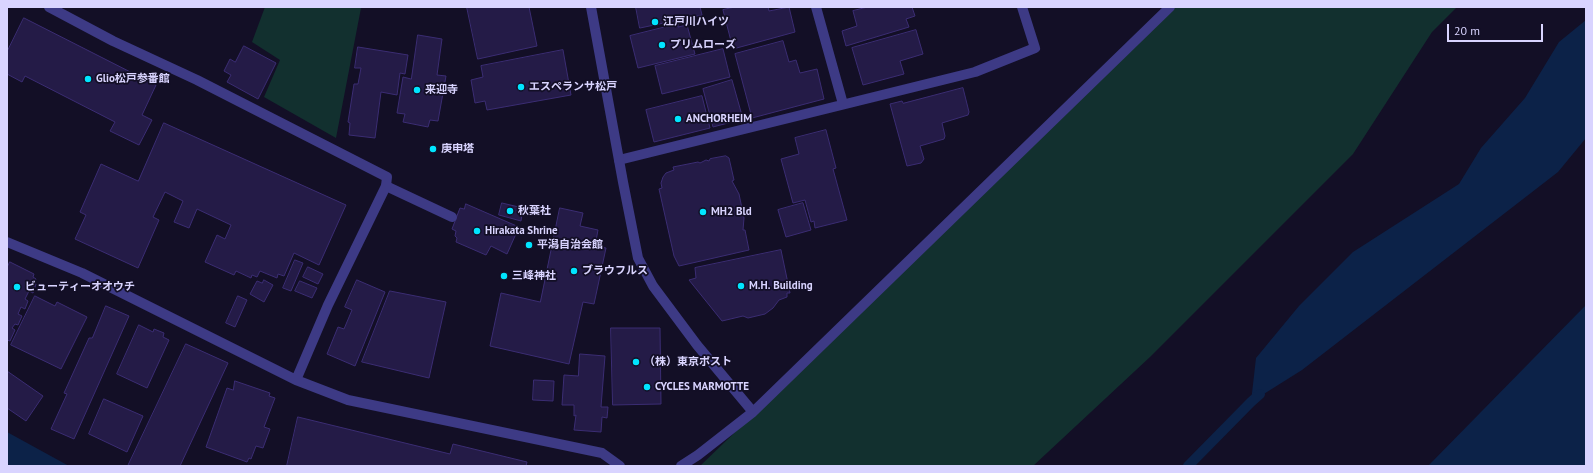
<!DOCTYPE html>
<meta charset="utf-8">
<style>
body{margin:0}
#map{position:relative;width:1593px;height:473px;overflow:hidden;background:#130f26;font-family:"PT Sans",sans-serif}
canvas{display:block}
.frame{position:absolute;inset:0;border:8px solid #d9d4ff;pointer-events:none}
.scale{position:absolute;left:1447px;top:24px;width:96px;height:18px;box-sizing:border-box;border:2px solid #d9d4ff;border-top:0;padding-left:5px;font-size:12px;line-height:14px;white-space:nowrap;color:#d9d4ff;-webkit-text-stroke:3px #130f26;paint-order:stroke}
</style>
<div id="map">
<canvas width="1593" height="473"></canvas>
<div class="frame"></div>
<div class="scale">20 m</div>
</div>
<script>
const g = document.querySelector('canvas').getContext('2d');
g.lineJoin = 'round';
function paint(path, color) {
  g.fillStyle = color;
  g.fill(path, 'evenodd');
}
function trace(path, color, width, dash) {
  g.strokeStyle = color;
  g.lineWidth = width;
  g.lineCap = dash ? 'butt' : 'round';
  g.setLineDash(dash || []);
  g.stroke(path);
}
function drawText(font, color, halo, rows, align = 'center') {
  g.font = font + ' "PT Sans","Noto Sans JP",sans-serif';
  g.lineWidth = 3.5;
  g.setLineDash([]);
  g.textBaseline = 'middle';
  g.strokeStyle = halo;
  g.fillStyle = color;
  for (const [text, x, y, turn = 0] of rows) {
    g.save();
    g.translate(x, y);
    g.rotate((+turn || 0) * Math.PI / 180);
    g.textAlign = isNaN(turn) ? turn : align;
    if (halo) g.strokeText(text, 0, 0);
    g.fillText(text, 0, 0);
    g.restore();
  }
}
paint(new Path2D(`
 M265,7l96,1 -25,130 -72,-41 16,-37 -28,-18z
 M1176,7h281l-25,25 -79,122 -203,203 -117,109h-333z`), '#12302f');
paint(new Path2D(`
 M1586,20v118l-28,34 -256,198 -51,32 5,-44 43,-52 54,-54 106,-68 22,-36 44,-50 34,-56z
 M1586,305v161h-158l155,-158z
 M7,432l62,34h-62z`), '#0c2248');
trace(new Path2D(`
 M1188,466l63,-64 9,-8`), '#0c2248', 10);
const building = new Path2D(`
 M467,7h62l8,39 -59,13z
 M636,7h64l2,8 -62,13z
 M735,7h33l1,4 20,-4 6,25 -62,17 -10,-39z
 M868,7h44l3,9 -9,3 3,8 -63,19 -4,-15 15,-5 -4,-15z
 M24,18l132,67 -14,30 10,5 -13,25 -29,-14 5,-9 -90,-46 -3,6 -15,-8v-22z
 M678,24v3l9,-2 8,29 -57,14 -8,-32z
 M916,30l7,24 -23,7 4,13 -41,11 -11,-37z
 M418,35l24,4 -5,36 9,1 -8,45 -8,-1 -2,7 -25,-5 2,-8 -8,-1 6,-36 8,2z
 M783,41l6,21 7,-2 4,13 17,-4 7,30 -72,19 -17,-64z
 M244,46l32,17 -18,36 -31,-17 4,-7 -7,-4 6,-12 5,3z
 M358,47l50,8 -3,19 -5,-1 -3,22 -16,-3 -6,46 -26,-3 1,-12 -2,-1 6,-38h4l3,-16h-6z
 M723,49l7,28 -68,17 -7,-28z
 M563,50l8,45 -84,15 -2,-9 -10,2 -4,-23 12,-3 -2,-11z
 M732,80l11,39 -30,8 -10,-38z
 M963,88l6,24 -1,3 -26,8 3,13 -1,3 -24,7 4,13 -3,4 -14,3 -17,-62 12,-3 1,2z
 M702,96l8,32 -56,14 -8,-32z
 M164,123l182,82 -27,60 -25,-12 -10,23 -6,-2 -1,4 -17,-7 -3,6 -5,-2 -1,3 -15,-7 -2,4 -29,-13 12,-27 8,4 6,-14 -34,-16 -8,19 -15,-6 9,-21 -18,-9 -12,25 6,3 -21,48 -63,-29 11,-24 -6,-3 21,-48 37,17z
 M826,130l10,38 -3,1 14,51 -32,8 -1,-7 -3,1 -6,-22 -12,3 -12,-44 18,-5 -4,-16z
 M726,156l3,2 5,22 -2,1 7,13 5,24 -1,12h2l4,20 -70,16 -5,-10 -15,-67 3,-1 -1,-5 2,-6 3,-4 8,-3 -1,-3 25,-5 2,1 6,-3 3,1 1,-2z
 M502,203l21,5 -2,13 -22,-6z
 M803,203l8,27 -25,7 -8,-27z
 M466,204l53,23 -12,27 -16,-8 -5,9 -30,-13 1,-4 -2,-2 1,-5 -4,-2 8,-21 4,1z
 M560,208l23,5 -3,13 18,4 -3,16 11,2 -12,56 -11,-2 -14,62 -79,-18 11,-53 39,9z
 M781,250l9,43h-3v4l-8,3 -6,8 -8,6 -17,4 -5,-2 -21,5 -33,-41 7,-2 -1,-10z
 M295,260l8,3 -12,28 -8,-3z
 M10,262l24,12 -1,3 3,2 -2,4 2,1 -3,9 -4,-2 -4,8 3,2 -3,8 -4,-2 -3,7 4,2 -4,9 -3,-1 -3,4 3,2 -5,11 -3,-1v-72z
 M308,267l15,7 -5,10 -15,-7z
 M264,280l9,5 -9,17 -14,-8 7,-13 5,2z
 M357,280l28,12 -30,74 -28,-12 11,-27 6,2 8,-19 -7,-3z
 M300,281l17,7 -5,10 -17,-7z
 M390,291l56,11 -17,76 -67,-16z
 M35,296l20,10 2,-4 30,15 -26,52 -50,-24z
 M238,296l9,4 -12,27 -9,-4z
 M106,306l23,10 -55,123 -23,-10 16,-35 -3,-1 25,-55h3z
 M139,325l14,7 1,-3 10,4 -1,4 6,3 -22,48 -30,-14z
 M611,328h49l1,76 -48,1z
 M186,344l42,19 -48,103h-52z
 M580,354l25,2 -4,51h7l-1,11 -5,-1 -1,15 -27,-2 2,-15 -2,1v-11h-12l2,-30 14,1z
 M7,371l36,25 -17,25 -19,-13z
 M534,380l20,1 -1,20 -20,-1z
 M235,381l35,12 -1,3 6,2 -11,29 6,2 -7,19 -7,-2 -5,13 -2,-1 -2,4 -41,-15 21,-59 6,2z
 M104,399l39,17 -16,36 -38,-18z
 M298,417l152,37 3,-10 74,18 -1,4h-239z`);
paint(building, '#241b47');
trace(building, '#3b2d73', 1);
trace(new Path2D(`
 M386,186l66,31`), '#3d3a85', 10);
trace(new Path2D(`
 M49,7l64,34 84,39 190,97 -1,9 -58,119 -32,75
 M816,7l27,97
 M619,160l356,-88 60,-24 -13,-41
 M7,242l75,31 214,107 52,20 254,53 18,13`), '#3d3a85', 10);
trace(new Path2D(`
 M591,7l32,175 15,76 15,28 44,59 56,67
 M681,466l17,-11 55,-43 417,-405`), '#3d3a85', 10);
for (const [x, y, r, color] of [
 [655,22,4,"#00e5ff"],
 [662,45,4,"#00e5ff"],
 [88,79,4,"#00e5ff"],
 [521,87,4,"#00e5ff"],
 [417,90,4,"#00e5ff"],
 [678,119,4,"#00e5ff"],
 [433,149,4,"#00e5ff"],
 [510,211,4,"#00e5ff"],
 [703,212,4,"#00e5ff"],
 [477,231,4,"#00e5ff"],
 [529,245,4,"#00e5ff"],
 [574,271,4,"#00e5ff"],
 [504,276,4,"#00e5ff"],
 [741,286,4,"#00e5ff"],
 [17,287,4,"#00e5ff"],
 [636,362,4,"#00e5ff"],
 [647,387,4,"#00e5ff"]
]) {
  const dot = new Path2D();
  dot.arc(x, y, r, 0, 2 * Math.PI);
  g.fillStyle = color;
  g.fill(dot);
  trace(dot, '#130f26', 1.5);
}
drawText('bold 11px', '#d9d4ff', '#130f26', [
 ["江戸川ハイツ",663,22],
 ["プリムローズ",670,45],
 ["Glio松戸参番館",96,79],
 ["エスペランサ松戸",529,87],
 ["来迎寺",425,90],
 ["ANCHORHEIM",686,119],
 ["庚申塔",441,149],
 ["秋葉社",518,211],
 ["MH2 Bld",711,212],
 ["Hirakata Shrine",485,231],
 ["平潟自治会館",537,245],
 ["ブラウフルス",582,271],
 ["三峰神社",512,276],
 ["M.H. Building",749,286],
 ["ビューティーオオウチ",25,287],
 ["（株）東京ポスト",644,362],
 ["CYCLES MARMOTTE",655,387]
], 'left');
</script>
